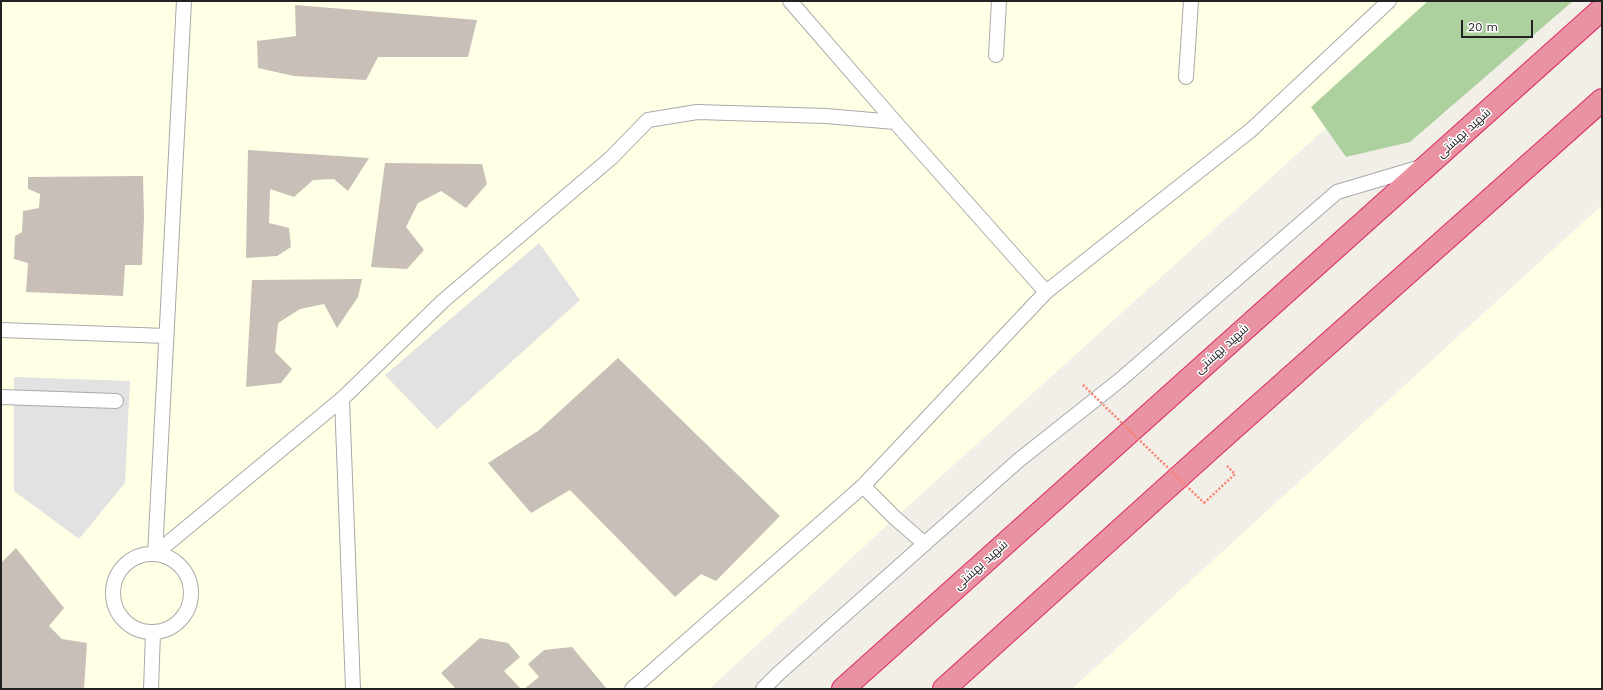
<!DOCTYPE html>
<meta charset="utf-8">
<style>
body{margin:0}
#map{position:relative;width:1603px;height:690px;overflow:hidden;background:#f2efe9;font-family:"Work Sans",sans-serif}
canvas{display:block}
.frame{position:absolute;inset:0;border:2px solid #222;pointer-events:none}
.scale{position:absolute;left:1461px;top:20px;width:72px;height:18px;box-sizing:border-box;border:2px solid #222;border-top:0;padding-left:5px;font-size:12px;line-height:14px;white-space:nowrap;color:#222;-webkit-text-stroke:3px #fff;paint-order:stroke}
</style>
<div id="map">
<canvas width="1603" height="690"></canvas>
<div class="frame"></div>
<div class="scale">20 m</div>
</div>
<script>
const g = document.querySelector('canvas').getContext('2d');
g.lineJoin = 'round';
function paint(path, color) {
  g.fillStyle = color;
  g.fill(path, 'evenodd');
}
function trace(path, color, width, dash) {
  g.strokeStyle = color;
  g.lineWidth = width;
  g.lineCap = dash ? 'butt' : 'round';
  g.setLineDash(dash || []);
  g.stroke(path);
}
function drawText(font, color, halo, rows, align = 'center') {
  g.font = font + ' "Work Sans",Cairo,sans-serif';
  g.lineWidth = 3;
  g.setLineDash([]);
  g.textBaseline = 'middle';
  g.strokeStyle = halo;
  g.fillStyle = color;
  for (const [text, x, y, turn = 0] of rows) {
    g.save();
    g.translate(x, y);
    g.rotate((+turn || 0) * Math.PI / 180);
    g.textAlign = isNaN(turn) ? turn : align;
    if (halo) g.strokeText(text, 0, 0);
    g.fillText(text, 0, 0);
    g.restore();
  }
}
paint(new Path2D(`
 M1,1h1465l-571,517 -186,171h-708z
 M1602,205v484h-530z`), '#ffffe5');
paint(new Path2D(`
 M1428,1h145l-163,141 -64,15 -35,-50z`), '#add19e');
paint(new Path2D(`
 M539,243l41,57 -143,129 -52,-54z
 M14,377l116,4 -5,102 -46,56 -65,-48z`), '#e2e2e2');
paint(new Path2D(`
 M295,5l182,15 -9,37h-90l-12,23 -72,-4 -36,-8 -1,-27 39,-5z
 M248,150l121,8 -21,33 -14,-12 -21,1 -19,17 -24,-8 -1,34 20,5 2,19 -14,9 -31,2z
 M385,163l97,1 5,20 -21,24 -25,-17 -23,12 -12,24 18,23 -17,19 -36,-2z
 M143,176l1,41 -2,48h-17l-2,31 -97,-4 2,-29 -14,-4 1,-23 7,-4 1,-21 16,-3 1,-14 -12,-5v-12z
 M362,279l-4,18 -21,31 -13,-24 -24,5 -22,14 -3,29 17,17 -11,14 -35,4 6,-107z
 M618,358l162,158 -64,65 -15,-7 -26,23 -105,-107 -39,23 -43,-50 50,-32z
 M16,548l48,60 -15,18 13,13 25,4 -3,46h-83v-126z
 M480,638l28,5 12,14 -16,14 17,18h-65l-15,-16z
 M572,647l35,42h-83l15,-12 -11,-13 16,-14z`), '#c7bfb8');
const lane = new Path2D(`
 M996,55l3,-54
 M1186,77l5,-76
 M1046,292l205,-162 138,-129
 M1,330l165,6
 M1,397l115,4
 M342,399l11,290
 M863,486l32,32 30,26
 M113 593a39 39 0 1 1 78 0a39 39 0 1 1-78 0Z
 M155,554l187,-155 101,-98 168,-143 37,-38 49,-8 129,4 69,6
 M155,554l29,-553
 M151,689l2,-56
 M632,689l231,-203 183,-194 -151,-170 -105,-121
 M763,689l16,-16 240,-213 101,-80 217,-188 84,-25`);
const highway = new Path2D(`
 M843,689l759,-680
 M944,689l266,-240 392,-349`);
trace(lane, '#a9a9a9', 16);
trace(highway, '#dc2a67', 24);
trace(new Path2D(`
 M1204,503l31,-29 -8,-8`), '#fa8072', 2.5, [2, 2]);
trace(lane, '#fff', 14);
trace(highway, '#e892a2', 22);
trace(new Path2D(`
 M1083,385l121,118`), '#fa8072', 2.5, [2, 2]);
drawText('12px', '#222', '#fff', [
 ["شهید بهشتی",1464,133,-42],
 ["شهید بهشتی",1222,349,-42],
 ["شهید بهشتی",981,565,-42]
]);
</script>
